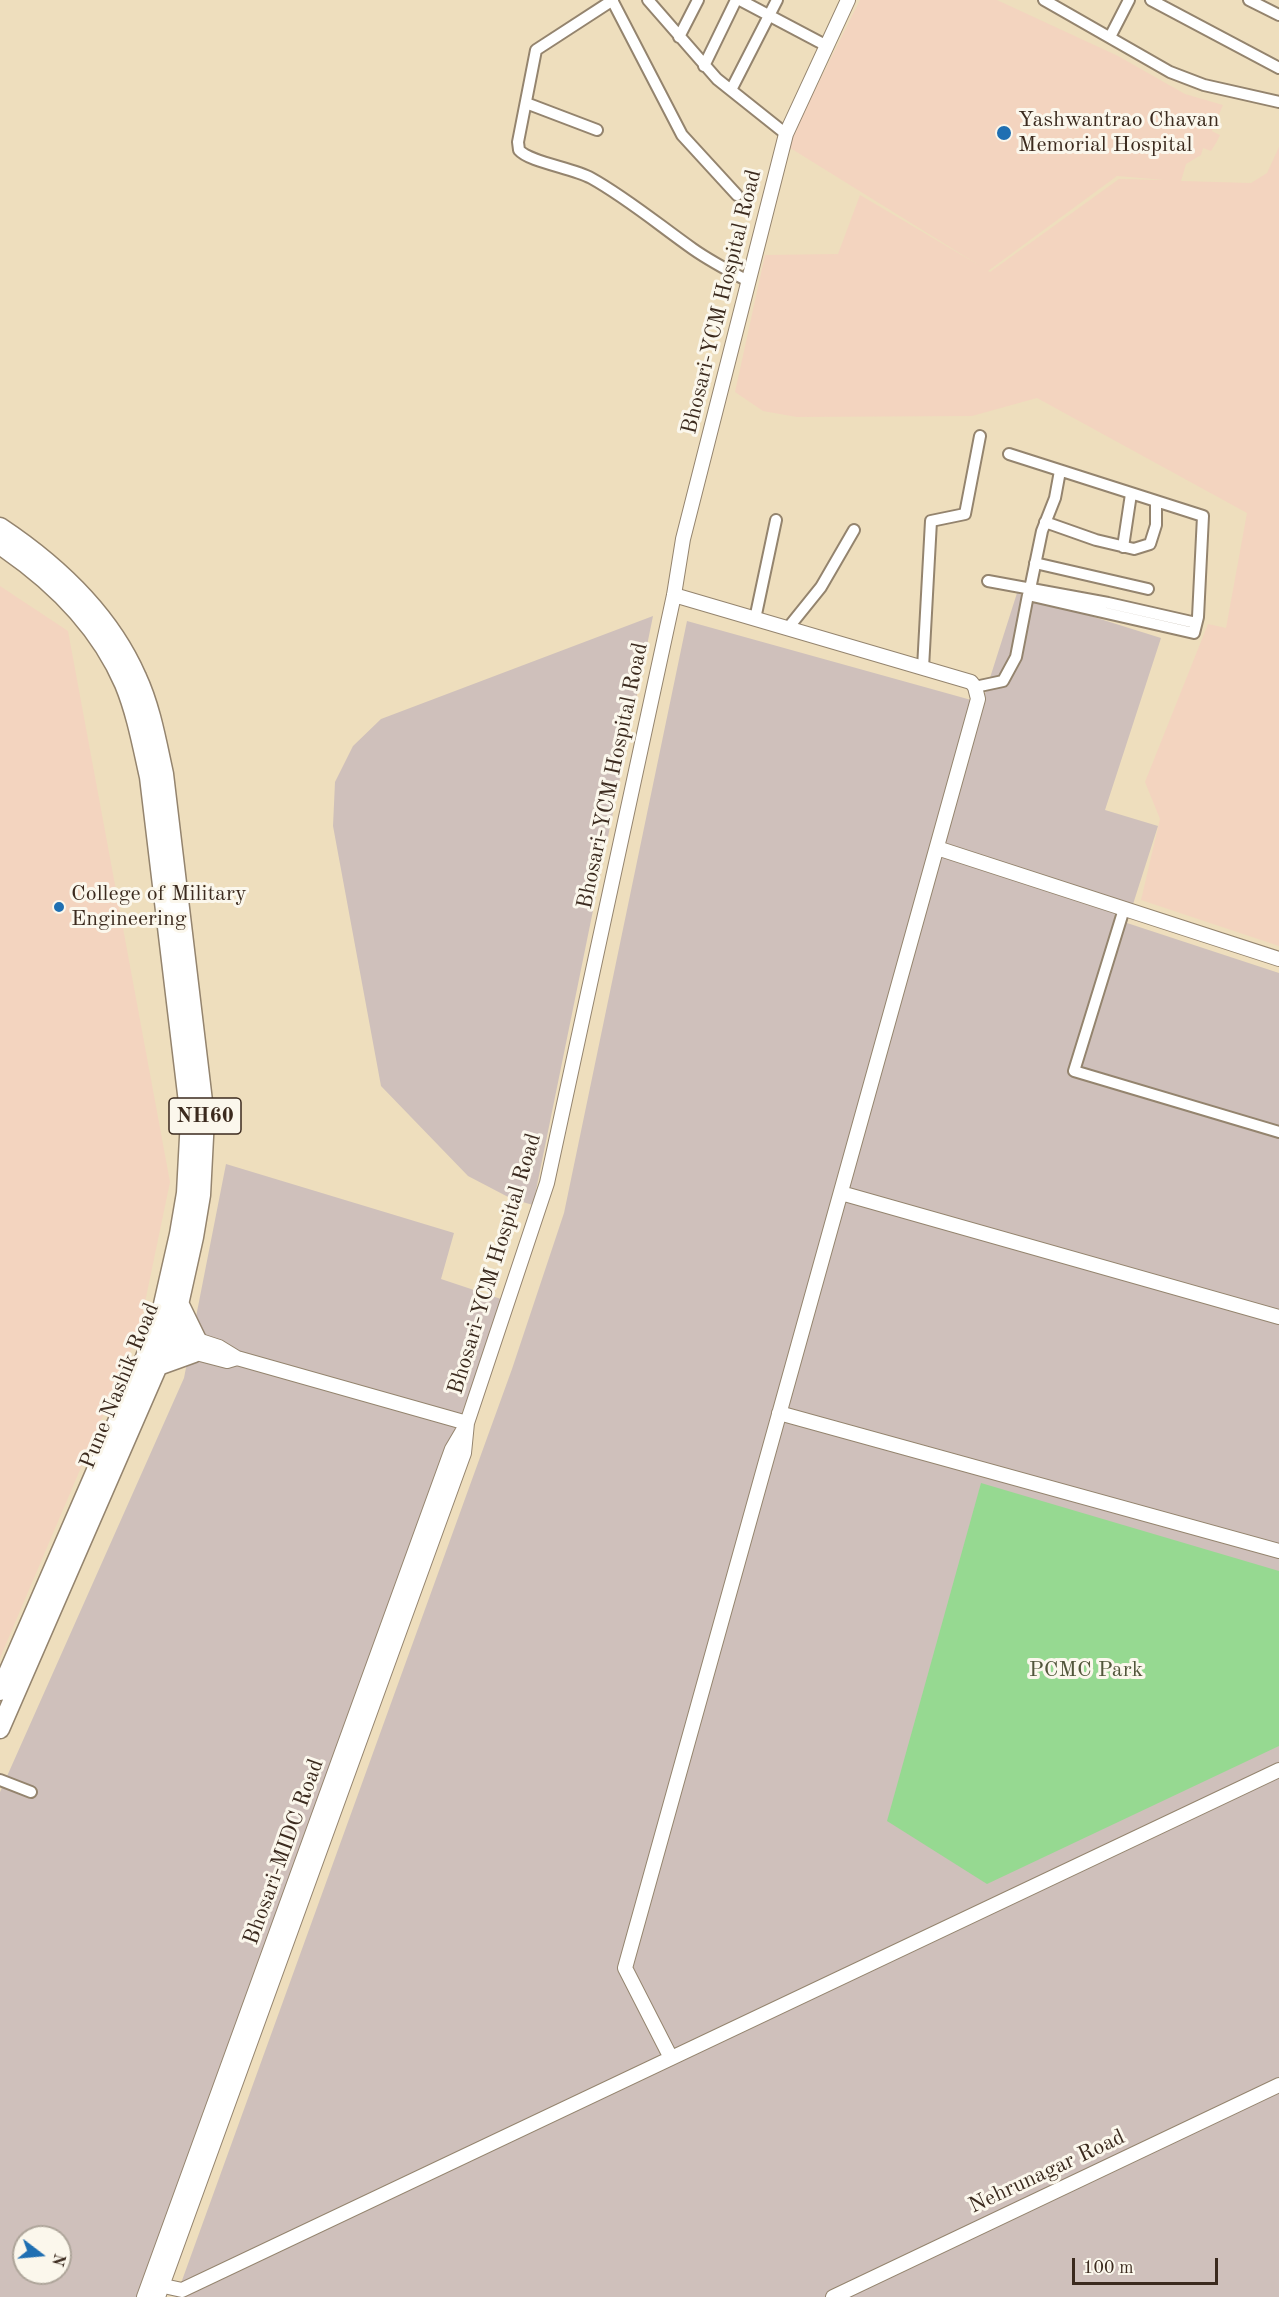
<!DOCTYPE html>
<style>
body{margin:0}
#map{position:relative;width:1279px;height:2297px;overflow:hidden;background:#eedebd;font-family:"Old Standard TT",serif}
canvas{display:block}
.north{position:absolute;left:12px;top:2225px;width:60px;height:60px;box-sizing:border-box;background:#fbf7ec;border:2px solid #aea59a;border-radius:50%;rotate:106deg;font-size:16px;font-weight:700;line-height:24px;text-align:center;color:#3b2a1e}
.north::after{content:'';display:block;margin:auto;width:21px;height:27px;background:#1f6fb2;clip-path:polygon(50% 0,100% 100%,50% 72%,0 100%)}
.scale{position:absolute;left:1072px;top:2258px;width:146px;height:27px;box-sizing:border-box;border:3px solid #3b2a1e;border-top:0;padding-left:8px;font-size:18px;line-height:21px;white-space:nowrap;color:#3b2a1e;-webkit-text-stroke:4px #fbf7ec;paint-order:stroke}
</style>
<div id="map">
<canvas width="1279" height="2297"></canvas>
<div class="north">N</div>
<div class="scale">100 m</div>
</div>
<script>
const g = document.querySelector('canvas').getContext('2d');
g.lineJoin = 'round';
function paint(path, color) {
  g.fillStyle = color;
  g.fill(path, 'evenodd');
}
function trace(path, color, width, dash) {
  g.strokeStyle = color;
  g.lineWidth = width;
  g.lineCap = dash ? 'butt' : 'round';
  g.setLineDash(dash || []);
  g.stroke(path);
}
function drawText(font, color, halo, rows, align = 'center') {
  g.font = font + ' "Old Standard TT",serif';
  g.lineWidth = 6;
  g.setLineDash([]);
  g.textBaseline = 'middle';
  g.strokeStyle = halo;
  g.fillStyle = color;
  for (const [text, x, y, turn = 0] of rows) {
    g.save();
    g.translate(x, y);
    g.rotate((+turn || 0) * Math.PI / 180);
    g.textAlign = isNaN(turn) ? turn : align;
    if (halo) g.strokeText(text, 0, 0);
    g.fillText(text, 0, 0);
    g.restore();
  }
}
paint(new Path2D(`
 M860,0h137l121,56 67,38 38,11 -11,26 8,4 -4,8 -5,8 -8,-3 -2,7 -15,9 -5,17 70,2 16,-10 12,-26v799l-138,-46 19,-81 -15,-37 63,-158 18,4 21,-115 -210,-115 -65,18 -175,1 -34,-6 -28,-19 30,-137 73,-1 22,-59 122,72 -195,-121zM1117,176l48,4 -46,-1 -129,93 -2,-1z
 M0,586l68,45 102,551 -31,149 -139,327z`), '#f3d4bf');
paint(new Path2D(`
 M1017,593l144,45 -56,172 53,16 -31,97 152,50v1324h-1103l336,-928 52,-156 123,-592 295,82z
 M653,616l-120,589 -21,-6 -44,-23 -87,-90 -48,-260 2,-44 18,-36 28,-27z
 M226,1164l228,69 -13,46 63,21 -145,389 -215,608h-144v-505l184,-414zM24,2237h36v36h-36z`), '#cfc0bb');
paint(new Path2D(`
 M981,1483l298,88v175l-292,138 -100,-63z`), '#96d991');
const minor = new Path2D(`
 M612,0l70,135 55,60
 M613,0l-77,50 -18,92 1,8c10,12 54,18 72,28 36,20 68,47 102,71 17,12 36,22 55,32
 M648,0l69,79 69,55
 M740,0l87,46
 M1044,0l126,72 34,13 75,17
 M1151,0l128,68
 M1249,0l30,15
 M679,37l19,-37
 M1110,37l19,-37
 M704,66l32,-66
 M731,90l46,-90
 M526,103l71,27
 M1045,522l51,18 38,9 16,-5 6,-19v-23
 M1123,547l8,-53
 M1035,563l113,26
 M988,581l120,22 88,20
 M1030,589l12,-58 13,-33 5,-27
 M755,619l21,-99
 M788,628l33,-41 33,-57
 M923,668l8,-147 34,-7 15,-78
 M975,687l28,-6 13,-24 12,-62 166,38 4,-16 5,-101 -194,-62
 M1124,909l-50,162 205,61
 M0,1780l31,12`);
const tertiary = new Path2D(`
 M937,848l342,111
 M841,1193l438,124
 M164,1329l55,18 18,11 230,65
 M158,1343l69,18 10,-3
 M779,1413l500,138
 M671,2058l-46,-90 353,-1269 -3,-12 -4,-5 -297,-87
 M150,2283l32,7 1097,-520
 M144,2297l308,-848 13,-22
 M158,2297l306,-844 3,-30 80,-240 127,-588 9,-56 103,-405 62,-134
 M833,2297l446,-212`);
const trunk = new Path2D(`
 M0,527c57,38 109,86 137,150 14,30 20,65 27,97l41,344 -4,77 -7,42 -18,81 -18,48 -158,363
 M0,545c52,35 99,81 124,139 12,29 18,62 25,93l41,342 -4,74 -7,41 -18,79 -17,47 -144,331
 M179,1303l18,37
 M158,1366l36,-13`);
trace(minor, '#94846e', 14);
trace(tertiary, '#94846e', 16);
trace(trunk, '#94846e', 21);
trace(minor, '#fff', 10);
trace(tertiary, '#fff', 14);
trace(trunk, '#fff', 18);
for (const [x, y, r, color] of [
 [1004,133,8,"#1f6fb2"],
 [59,907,6,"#1f6fb2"]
]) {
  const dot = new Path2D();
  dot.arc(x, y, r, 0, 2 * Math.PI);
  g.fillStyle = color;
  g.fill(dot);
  trace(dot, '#fbf7ec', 2);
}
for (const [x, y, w] of [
 [205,1116,72]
]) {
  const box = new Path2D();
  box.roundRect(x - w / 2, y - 18, w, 36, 4.5);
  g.fillStyle = '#fbf7ec';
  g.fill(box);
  trace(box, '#3b2a1e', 1.5);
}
drawText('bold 21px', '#3b2a1e', null, [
 ["NH60",205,1116]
]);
drawText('22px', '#3b2a1e', '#fbf7ec', [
 ["Yashwantrao Chavan",1018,120],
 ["Memorial Hospital",1018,145],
 ["College of Military",71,894],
 ["Engineering",71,919]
], 'left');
drawText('22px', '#3b2a1e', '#fbf7ec', [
 ["Bhosari-YCM Hospital Road",722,302,-76],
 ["Bhosari-YCM Hospital Road",613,776,-78],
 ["Bhosari-YCM Hospital Road",495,1264,-73],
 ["Pune Nashik Road",120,1386,-68],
 ["Bhosari-MIDC Road",284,1852,-70],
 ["Nehrunagar Road",1047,2172,-25]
]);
drawText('22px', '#52563b', '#fbf7ec', [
 ["PCMC Park",1086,1670]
]);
</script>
